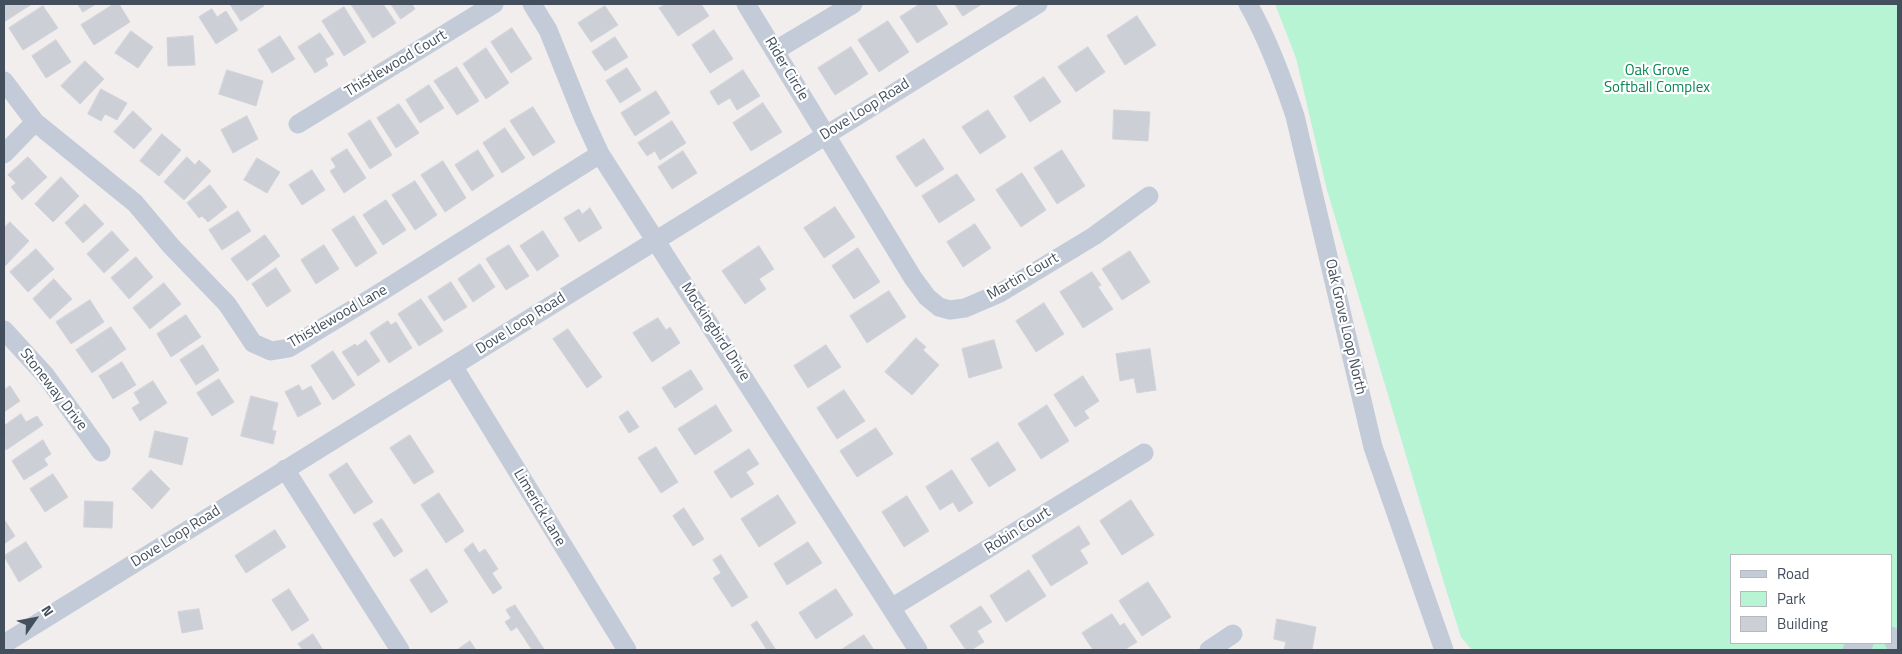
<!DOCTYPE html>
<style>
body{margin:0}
#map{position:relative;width:1902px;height:654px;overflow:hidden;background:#f1eeed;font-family:"Titillium Web",sans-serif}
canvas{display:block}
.frame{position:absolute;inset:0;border:5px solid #444f5d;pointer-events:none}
.legend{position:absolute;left:1730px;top:554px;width:162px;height:90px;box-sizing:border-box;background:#fff;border:1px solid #b4b9be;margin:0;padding:6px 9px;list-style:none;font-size:15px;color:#444f5d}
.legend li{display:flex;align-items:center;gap:10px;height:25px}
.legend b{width:25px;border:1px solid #b4b9be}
.north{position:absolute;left:10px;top:594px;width:50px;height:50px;-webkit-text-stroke:4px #fff;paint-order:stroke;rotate:57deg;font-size:14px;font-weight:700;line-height:20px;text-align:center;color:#444f5d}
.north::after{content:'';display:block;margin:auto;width:18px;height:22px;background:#444f5d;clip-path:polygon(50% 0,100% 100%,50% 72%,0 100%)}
</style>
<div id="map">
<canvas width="1902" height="654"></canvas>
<div class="frame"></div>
<ul class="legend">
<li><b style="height:6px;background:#c2cbd7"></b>Road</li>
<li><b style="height:14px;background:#b6f4d4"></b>Park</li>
<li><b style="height:14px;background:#cccfd6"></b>Building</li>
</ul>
<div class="north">N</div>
</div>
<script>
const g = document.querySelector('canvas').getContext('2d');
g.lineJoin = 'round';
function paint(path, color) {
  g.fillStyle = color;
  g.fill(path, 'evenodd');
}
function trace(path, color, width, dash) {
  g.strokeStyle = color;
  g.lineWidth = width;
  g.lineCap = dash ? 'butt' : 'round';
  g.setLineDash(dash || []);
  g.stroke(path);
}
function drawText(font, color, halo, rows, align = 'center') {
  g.font = font + ' "Titillium Web",sans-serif';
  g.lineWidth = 4.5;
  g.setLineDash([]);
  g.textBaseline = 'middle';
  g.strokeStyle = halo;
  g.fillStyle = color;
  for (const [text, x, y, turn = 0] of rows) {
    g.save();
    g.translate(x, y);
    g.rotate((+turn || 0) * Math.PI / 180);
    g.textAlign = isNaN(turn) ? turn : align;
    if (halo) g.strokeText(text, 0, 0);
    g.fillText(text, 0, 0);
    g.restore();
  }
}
paint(new Path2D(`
 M1275,4h623v646h-426l-11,-13 -17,-54 -117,-393 -31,-132zM1731,555h160v88h-160z`), '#b6f4d4');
const building = new Path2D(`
 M4,4h28l-28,18z
 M78,4h18l-13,8z
 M114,4h5l11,18 -36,23 -13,-20z
 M230,4h32l2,2 -23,15z
 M351,4h32l13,19 -23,15z
 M391,4h21l3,5 -14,10z
 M666,4h35l8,12 -31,20 -19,-28z
 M920,4h15l13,20 -31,19 -17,-26z
 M955,4h27l-19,12z
 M43,6l15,22 -35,22 -14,-22z
 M605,6l13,19 -27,17 -13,-19z
 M344,7l22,35 -22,14 -22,-35z
 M212,9l5,8 9,-6 12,19 -22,14 -17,-27z
 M1137,16l19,29 -31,20 -18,-29z
 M888,21l21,31 -30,20 -21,-32z
 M512,28l20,31 -21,14 -20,-31z
 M714,30l19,29 -23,14 -18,-28z
 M131,31l22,16 -15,21 -23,-15z
 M320,33l14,21 -9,5 3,6 -13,8 -17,-26z
 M193,36l2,29 -27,1 -1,-28z
 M280,36l15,23 -23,14 -14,-23z
 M615,37l13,20 -23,14 -13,-19z
 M56,40l15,22 -25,16 -14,-22z
 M851,47l17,27 -33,21 -17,-27z
 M1088,47l17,25 -29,20 -18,-25z
 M486,48l23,35 -23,16 -23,-35z
 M85,61l19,18 -24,25 -19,-18z
 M457,67l22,34 -22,14 -23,-34z
 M627,68l14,22 -21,13 -14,-22z
 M227,70l36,11 -7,25 -37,-12z
 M743,70l17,26 -23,14 -7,-12 -12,7 -8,-13z
 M1044,77l17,25 -31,20 -16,-25z
 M429,85l15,23 -24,15 -14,-23z
 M101,89l26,14 -10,17 -12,-6 -4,7 -13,-7z
 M656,91l14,22 -35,23 -14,-23z
 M763,103l19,29 -31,19 -18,-28z
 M399,104l20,29 -23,15 -19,-30z
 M533,107l22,35 -22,14 -23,-35z
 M988,110l18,27 -26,17 -18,-27z
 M1114,110l36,2 -2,29 -35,-2z
 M133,111l19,18 -18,20 -20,-17z
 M247,116l11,23 -25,14 -12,-23z
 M370,120l22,35 -22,14 -22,-35z
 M672,121l14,22 -26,17 -5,-9 -8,5 -9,-13z
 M505,128l20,30 -23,15 -19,-30z
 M162,134l19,16 -22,26 -19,-15z
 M924,139l20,30 -28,18 -20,-30z
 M347,149l19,29 -22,15 -14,-22 6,-4 -5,-8z
 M478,150l16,26 -22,15 -17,-26z
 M1062,150l23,36 -28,18 -23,-36z
 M683,151l14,22 -25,16 -14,-22z
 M28,157l19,20 -25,23 -11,-13 5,-4 -8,-8z
 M187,157l8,8 4,-5 12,11 -27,29 -20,-18z
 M257,158l23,14 -13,21 -23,-13z
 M443,161l23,37 -21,14 -24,-37z
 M312,170l13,20 -23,15 -13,-20z
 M1022,173l24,37 -25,17 -25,-37z
 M957,174l18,26 -36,23 -17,-27z
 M61,177l18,19 -26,26 -18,-18z
 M415,181l22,34 -22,15 -23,-35z
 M210,185l17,22 -19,15 -6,-6 -3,2 -12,-15z
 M386,200l20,30 -23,15 -20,-30z
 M85,204l19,20 -21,19 -18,-20z
 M835,207l20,30 -31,21 -20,-30z
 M590,208l12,20 -23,14 -15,-24 15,-9 3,5z
 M238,211l13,20 -29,19 -13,-20z
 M354,216l23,37 -21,14 -24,-37z
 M10,222l19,19 -25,26v-39z
 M975,224l16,24 -28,19 -16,-25z
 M112,231l17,19 -25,23 -17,-19z
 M543,231l16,25 -22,15 -17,-25z
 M265,235l15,21 -33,25 -16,-22z
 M324,245l15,24 -23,15 -15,-24z
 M509,245l20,31 -23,14 -20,-31z
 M759,246l15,23 -15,10 7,10 -21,15 -23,-33z
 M858,248l22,34 -26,17 -22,-33z
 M36,249l18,20 -26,23 -18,-20z
 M1130,251l20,31 -28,18 -20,-31z
 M136,257l17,20 -24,22 -18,-21z
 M480,264l15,23 -22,15 -15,-23z
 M276,268l15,23 -24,16 -15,-23z
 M1092,272l9,13 -3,2 15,22 -30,19 -23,-36z
 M54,279l18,20 -22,20 -17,-20z
 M451,282l16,25 -23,14 -16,-24z
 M164,283l17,21 -31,25 -17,-21z
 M889,291l17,26 -39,26 -17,-27z
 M421,299l22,32 -24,15 -21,-32z
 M90,300l14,22 -33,22 -15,-22z
 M1044,303l20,31 -28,18 -20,-31z
 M186,315l15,22 -30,20 -14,-23z
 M658,318l8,12 4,-3 10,16 -28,19 -19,-29z
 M388,321l3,4 5,-3 16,26 -23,15 -19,-30z
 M111,327l15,22 -34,24 -16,-23z
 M568,329l34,48 -15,11 -34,-49z
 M916,338l10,9 -3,3 16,15 -27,30 -27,-23z
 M366,340l14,21 -22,15 -16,-24 13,-8 2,2z
 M994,340l8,28 -33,10 -7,-29z
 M203,345l16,25 -23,15 -16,-25z
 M826,345l15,22 -33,21 -14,-22z
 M1150,349l6,41 -19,3 -3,-15 -14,3 -4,-27z
 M333,351l22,34 -22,15 -22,-34z
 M122,362l14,23 -23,14 -14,-23z
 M691,370l12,19 -28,19 -13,-20z
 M1083,376l16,25 -15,10 5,7 -14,9 -21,-32z
 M219,379l15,23 -22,14 -15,-23z
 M153,381l14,22 -27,18 -8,-13 8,-5 -6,-10z
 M299,385l3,6 9,-5 10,18 -23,13 -13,-25z
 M10,386l10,15 -16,11v-22z
 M844,390l21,31 -28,18 -20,-31z
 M251,396l27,7 -6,27 4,1 -3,13 -32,-8z
 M716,405l16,26 -37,24 -17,-26z
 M1047,405l22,36 -28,18 -23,-35z
 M628,411l11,16 -10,6 -10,-16z
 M21,414l5,8 11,-6 6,9 -37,25 -2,-9 2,-2 -2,-4v-9z
 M876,428l17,26 -36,23 -17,-26z
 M155,431l33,7 -6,27 -33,-8z
 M410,435l24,37 -20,12 -24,-36z
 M43,440l8,14 -7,5 4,6 -24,15 -12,-19z
 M998,442l18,28 -27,17 -18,-28z
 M656,447l22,35 -17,11 -23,-35z
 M749,449l10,15 -13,8 8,12 -23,14 -17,-26z
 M347,463l26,39 -19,12 -25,-39z
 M151,470l19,19 -18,20 -20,-20z
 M952,470l21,33 -14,9 -6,-10 -13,8 -14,-23z
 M53,474l15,23 -23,15 -15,-23z
 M439,493l25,38 -18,12 -25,-38z
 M778,495l18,28 -37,24 -18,-28z
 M907,496l22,35 -25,16 -22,-35z
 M1131,500l23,35 -32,20 -22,-34z
 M85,501l28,1 -1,26 -28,-1z
 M684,508l20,31 -11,7 -20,-30z
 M4,519l11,17 -11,8z
 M382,519l21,32 -9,6 -21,-33z
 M1079,526l11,18 -10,6 8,13 -37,23 -19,-30z
 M275,530l11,17 -40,26 -11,-17z
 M26,542l16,25 -23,15 -15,-26z
 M808,542l14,21 -35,22 -13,-21z
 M473,543l6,10 6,-4 13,20 -6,4 10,15 -9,6 -29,-44z
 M721,555l27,42 -16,10 -19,-29 8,-5 -8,-13z
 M427,569l21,33 -17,11 -21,-33z
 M1029,570l17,26 -40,26 -16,-26z
 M1148,582l23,35 -29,19 -23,-35z
 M289,589l20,31 -17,11 -20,-31z
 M836,589l17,26 -37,24 -17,-26z
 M515,605l29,44 -3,1h-9l-15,-23 -6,4 -6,-9 6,-4 -5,-8z
 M981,606l11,16 -15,9 7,11 -13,8h-5l-16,-24z
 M199,609l4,20 -21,4 -4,-21z
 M1112,614l8,12 4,-3 13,19 -13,8h-31l-11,-17z
 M1277,619l39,8 -4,23h-28l2,-8 -12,-3z
 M757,621l19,29h-9l-16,-25z
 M313,634l10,16h-20l-5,-6z
 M864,635l10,15h-33z
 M470,641l6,9h-19z`);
paint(building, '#cccfd6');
trace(building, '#d1d3da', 1);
trace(new Path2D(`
 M532,4l16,26 35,87 17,37 318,496
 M746,4l167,274 14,19 12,10 11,3 15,-2 35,-15 94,-57 55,-40
 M1248,4c20,35 34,73 47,112l78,331 71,203
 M776,50l77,-46
 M4,81l31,41 100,81 36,43 56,58 26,39 18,8 18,-3 84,-51 227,-143
 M298,124l196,-120
 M4,154l31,-32
 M4,330l42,46 55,76
 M453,366l174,284
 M285,469l115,181
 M891,608l253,-155
 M1891,636l7,13
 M4,644l1034,-640
 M1209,650l24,-16
 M1852,650l12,-7`), '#c2cbd7', 19);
drawText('15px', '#444f5d', '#fff', [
 ["Thistlewood Court",396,64,-31],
 ["Rider Circle",786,69,59],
 ["Dove Loop Road",865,110,-32],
 ["Martin Court",1023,277,-30],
 ["Thistlewood Lane",338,317,-30],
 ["Dove Loop Road",521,324,-32],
 ["Oak Grove Loop North",1345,327,77],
 ["Mockingbird Drive",715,332,57],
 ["Stoneway Drive",53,390,52],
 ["Limerick Lane",539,508,59],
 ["Robin Court",1018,531,-32],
 ["Dove Loop Road",176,537,-32]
]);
drawText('15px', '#0c8755', '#fff', [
 ["Oak Grove",1657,71],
 ["Softball Complex",1657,88]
]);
</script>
